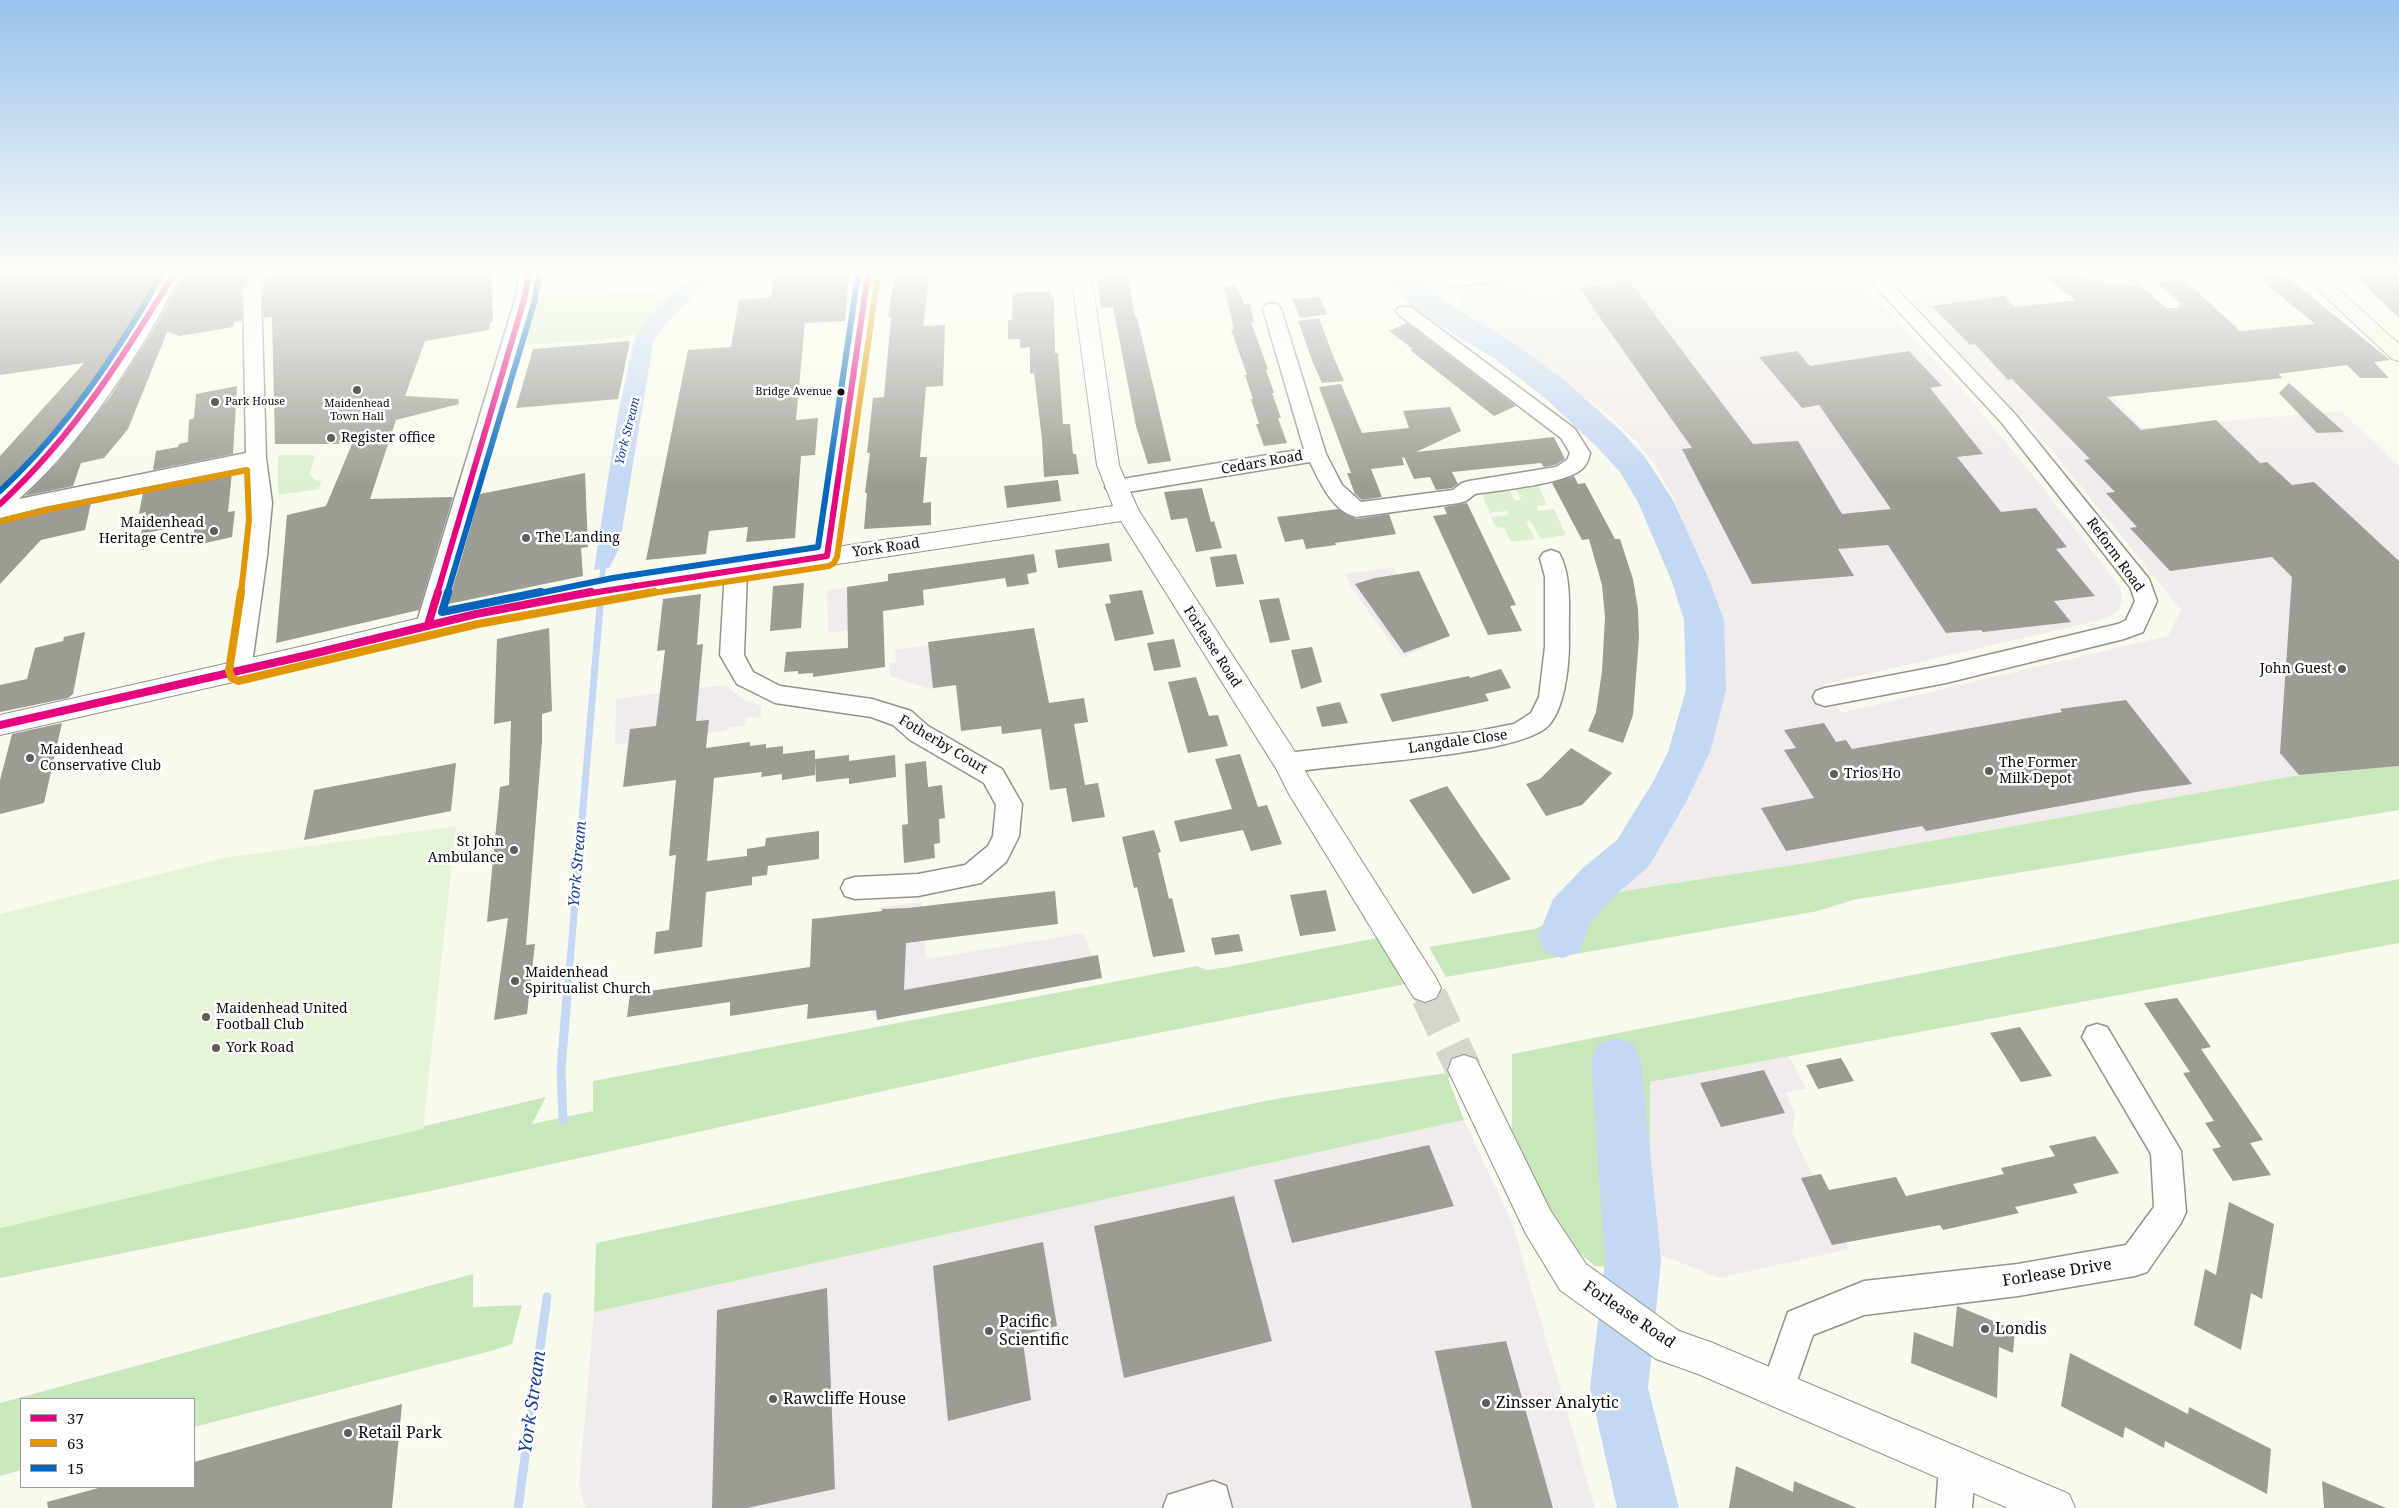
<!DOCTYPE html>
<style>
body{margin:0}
#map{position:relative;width:2399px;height:1508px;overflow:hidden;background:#f9faee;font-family:"Noto Serif",serif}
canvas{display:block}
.legend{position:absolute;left:20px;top:1398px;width:175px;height:90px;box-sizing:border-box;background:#fff;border:1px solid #9d9d9d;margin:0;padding:6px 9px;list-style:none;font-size:15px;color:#0b0b0b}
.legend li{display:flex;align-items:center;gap:10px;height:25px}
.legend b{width:25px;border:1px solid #9d9d9d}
</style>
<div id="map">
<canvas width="2399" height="1508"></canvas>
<ul class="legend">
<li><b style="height:6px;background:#e5007d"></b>37</li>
<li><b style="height:6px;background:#df9601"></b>63</li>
<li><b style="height:6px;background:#0065bd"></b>15</li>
</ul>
</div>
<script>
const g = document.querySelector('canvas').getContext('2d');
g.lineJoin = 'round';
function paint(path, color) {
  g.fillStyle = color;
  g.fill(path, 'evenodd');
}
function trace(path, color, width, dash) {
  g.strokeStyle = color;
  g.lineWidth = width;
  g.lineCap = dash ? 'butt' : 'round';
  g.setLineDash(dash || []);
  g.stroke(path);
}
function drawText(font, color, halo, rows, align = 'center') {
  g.font = font + ' "Noto Serif",serif';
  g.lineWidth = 5;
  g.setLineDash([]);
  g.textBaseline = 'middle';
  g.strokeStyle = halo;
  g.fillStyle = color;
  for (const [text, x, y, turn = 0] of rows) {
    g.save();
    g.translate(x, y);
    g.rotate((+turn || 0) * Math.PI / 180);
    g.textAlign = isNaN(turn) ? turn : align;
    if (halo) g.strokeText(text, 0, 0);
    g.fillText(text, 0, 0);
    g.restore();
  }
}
paint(new Path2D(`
 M1572,274h281l107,113 76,92 84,108 2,13 -3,8 -6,7 -17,6 -272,63 17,29 327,-77 13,-26 -131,-162 -140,-149 101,-10 131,139 199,-17 58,55v300l-106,10 -480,86 -190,29 2,-14 56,-64 30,-66 7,-36 2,-72 -7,-38 -38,-101 -22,-38 -16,-20 -28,-27 -147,-107 -8,-21 52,-7 15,2 16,12 15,-2 9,-14z
 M1393,567l44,75 -35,16 -51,-71 -5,-13z
 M876,583l3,43 -51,7 -1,-43z
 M1020,631l22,42 -113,16 -39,-13 -1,-12 7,-2 -1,-12z
 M725,685l17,14 19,7v11l-15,1 -1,8 -17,1 -1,4 -112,14 1,-46z
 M922,902l4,57 157,-26 17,42 -227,42 -1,-43 7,-1 1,-66z
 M1789,1056l17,33 -20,3 9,22 -3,19 57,116 -130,29 -70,-28 1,-168z
 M1464,1120l49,105 82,283h-1010l-6,-22 15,-174z`), '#f1ebeb');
paint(new Path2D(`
 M656,292l-1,6 10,2 -21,22 -8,13 -21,4 -93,6 15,-49z
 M278,455h35l2,2 -6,18 8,6 4,-1 -2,9 -41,6z
 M1531,480l8,7 8,18 -10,1 1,5 16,-2 12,26 -25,4 -11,-19 -4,2 9,17 -24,3 -7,-14 -8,-1 -5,-10 17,-2 -1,-4 -17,2 -7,-16 3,-8 20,-6 9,18 6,-1 -9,-18z`), '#daf0ce');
paint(new Path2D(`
 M2399,766v44l-546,90 -35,11 -372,66 -17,-30 105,-18 89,-38 190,-29 480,-86z
 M2399,879v64l-749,139 -1,168 -34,17 -20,-1 -23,-19 -60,-94v-99z
 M1387,936l34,45 -379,75 -607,134 -435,88v-50l546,-131 -14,27 61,-13v-30l604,-115 9,4 22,-3z
 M1446,1073l18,47 -870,192 2,-69 679,-144z
 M473,1274v33l49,-2 -10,39 -21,7 -297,76v-28h-173v71l-21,6v-73z`), '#c8e8bc');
paint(new Path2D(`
 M456,826l-33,303 -423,99v-314l224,-56z`), '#e6f4d8');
paint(new Path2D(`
 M696,274h17l-54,58 -6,11 -34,206 -10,19 -15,2 24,-156 16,-74 10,-18 21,-22z`), '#c4d7f3');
trace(new Path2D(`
 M602,577l2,-16`), '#c4d7f3', 5.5);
trace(new Path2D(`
 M567,997l33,-390`), '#c4d7f3', 7);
trace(new Path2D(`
 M563,1120l-2,-50 6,-74
 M518,1508l29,-211`), '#c4d7f3', 9);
paint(new Path2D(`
 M1385,274h32l18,21 82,50 53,40 50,45 25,27 29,45 36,80 14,38 2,70 -16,62 -25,52 -36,62 -33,29 -26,28 -11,29 -17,6 -17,-6 -7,-15 15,-38 31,-32 33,-27 36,-58 15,-30 18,-62 -2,-70 -12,-38 -34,-80 -18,-30 -24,-26 -50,-47 -51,-40 -82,-50z
 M1616,1038l18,6 7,17 20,200 -13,127 31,120h-62l-27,-120 15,-127 -14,-200 7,-17z`), '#c4d7f3');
paint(new Path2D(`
 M0,274h162l-27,48 -49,72 -50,61 -36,34v-33l84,-93 -84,12z
 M185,274h66l-10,17 1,30 -8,1 -1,5 -53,9 -13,-4 -39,97 -24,29 -23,5 -8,23 -48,10 33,-34 52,-65 44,-68z
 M268,274h224l1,47 -3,1 -1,8 -64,11 -20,55 53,3 1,5 -63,16 -26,79 83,-2 -34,113 -143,33 11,-128 39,-9 26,-62h-77l-3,-127 -8,1 -2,-29z
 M774,274h75l-4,47 -40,2 -9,97 22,-2 -3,37 -14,1 -6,82 -49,4 2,-15 -39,4 -3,23 -60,6 42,-210 43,-3 8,-47 32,-3z
 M895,274h35l-7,52 22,-1 -2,61 -17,1 -6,70h7l-4,46 8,-1v23l-67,4 3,-36h-2l5,-40h-3l6,-55 11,-1 7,-80h-3z
 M1097,274h31l7,43h2l34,144 -23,3 -12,-38 -23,-119 -12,1z
 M2041,274h35l32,10 28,1 30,25h12l5,-6 -24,-22 25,-3 56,52 75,-7 -61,-50h29l107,86 -16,2 15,16h-29l-13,-13 -69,9 5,4 -176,19 34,33 75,-10 44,43 7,-1 25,23 22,-3 85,79v205l-100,9 -19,-22 12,-176 -20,-20 -102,14 -40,-43 7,-1 -31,-34 9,-1 -31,-32 6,-1 -78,-80 -4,1 -33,-36 -5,1 -38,-39 72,-10 11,11 61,-7z
 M2353,274h46v44z
 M1630,282l123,162 45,-3 44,73 49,-5 -72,-104 -17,3 -43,-51 38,-6 13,15 99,-15 33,35 -12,2 53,66 -26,3 44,55 35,-4 31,39 -11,2 39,47 -41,5 17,21 -88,10 -2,-2 -35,3 -58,-88 -50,4 16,27 -102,8 -70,-135 10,-1 -113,-160z
 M1236,284l8,20 6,-1 4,19h-3l17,47 -2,1 8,23h-2l9,25h-3l9,25 -23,3 -8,-22h3l-8,-25h2l-8,-24h2l-16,-46h3l-10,-41z
 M1051,291v6h3l1,56h3l5,71h7l3,30h3l3,20 -35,3 -2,-38 -8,-66 -4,1v-27l-10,1v-9h-12v-19h4l1,-27z
 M1320,297l7,17 -27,4 -8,-19z
 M1319,318l15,40 10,23 -22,2 -9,-20 -15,-42z
 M1407,323l109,83 -22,10 -84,-66 3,-1 -24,-18z
 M630,341l-12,58 -102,9 17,-59z
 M2289,383l55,49 -27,1 -38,-40z
 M1341,384l21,49 47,-5 -6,-17 47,-4 11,24 -45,21 138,-15 11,22 -10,6 -11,2 -3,-4 -89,9 6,12 -6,4 -16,2 -6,-13 -16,2 -10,-22 -2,1 2,7 -33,4 11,28 -20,3 -7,-6 -8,-21h4l-32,-86z
 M237,386l-4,68 -80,16 3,-19 22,-4 1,-3 9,-2 1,-22 5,-2 2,-24z
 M232,472l-4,40 7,-1 -3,26 -40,9 3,-23 -54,11 5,-22 -7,2 4,-22 6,-1 1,-3z
 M585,473l3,74 -7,1 2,28 -135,28 32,-110z
 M1574,476l4,8 7,-1 30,56h5l13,40 5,30 1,29 -6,77 -10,28 -35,-12 8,-19 6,-41 3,-54 -3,-32 -13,-46 -7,1 -30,-57z
 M1058,480l3,21 -54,7 -3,-22z
 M1202,488l9,34 3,-1 8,27 -26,4 -9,-34 -16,2 -7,-28z
 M91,503l-6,27 -44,10 -41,44v-64l68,-16 -2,5z
 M1467,503l49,102 -6,1 12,25 -34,4 -55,-119 14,-2 -3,-7z
 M1338,509l18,10 33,-5 7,20 -61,9 1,2 -30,4 -3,-10 -18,3 -8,-25z
 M1109,543l3,18 -54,7 -3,-18z
 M1034,554l3,18 -10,2 2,10 -22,3 -2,-9 -82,12 1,15 -41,6 2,56 -72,10v-4l-15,1v-3l-14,1 2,-20 62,-4 -1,-61 41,-6v-7z
 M1236,554l8,30 -28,3 -6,-30z
 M1419,571l31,65 -46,17 -49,-69 20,-6z
 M804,583l-3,45 -31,3 3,-45z
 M1142,590l12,44 -39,7 -10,-37 6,-1 -2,-8z
 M701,594l-4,51 6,-1 -7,77 13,-1 -3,28 44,-6v4l16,-2v4l17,-2v8l32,-4v25l-33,5v-6l-21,3 1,-5 -48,6 -7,83 40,-5v-7l18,-3 1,-8 53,-7v28l-51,7 -1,9 -15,2v8l-46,7 -4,55 -48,7 2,-22 13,-2 7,-75 -7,1 7,-76 -53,7 7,-58 26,-3 9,-76 -8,1 6,-52z
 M1279,598l11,42 -20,3 -11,-43z
 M549,628l3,83 -10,3v28l-16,203 9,-1 -8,70 -33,6 14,-102 -21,4 13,-135 9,-2 2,-64 -17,3 3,-85z
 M1034,628l15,75 35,-5 4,24 -14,2 11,61 13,-2 7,34 -33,5 -6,-34 -16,2 -9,-61 -39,5 -1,-8 -40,5 -5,-46 -23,3 -5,-46z
 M85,632l-12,62 -5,4 -68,14v-27l27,-6 8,-31 28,-7 1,-4z
 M1174,639l7,28 -27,4 -7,-28z
 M1312,647l10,35 -21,7 -10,-39z
 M1501,669l10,19 -26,6 4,7 -97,21 -12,-28 89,-18 1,2z
 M1196,677l13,39 9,-1 10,31 -40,7 -20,-71z
 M2126,700l66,84 -56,8 -210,39 -4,-5 -136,25 -25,-43 53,-10 -30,-48 12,-2 -12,-18 40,-7 12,19 10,-2 6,9 210,-37 -2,-3z
 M1340,702l8,21 -26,4 -6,-20z
 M62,723l-18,80 -44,11v-34l12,-46z
 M1571,748l41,25 -30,32 -36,11 -20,-32 14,-5z
 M1240,754l18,53 9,-2 15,39 -31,7 -8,-21 -63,12 -6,-21 58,-12 -17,-50z
 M849,755v6l46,-6 1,22 -47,7v-6l-33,4 -1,-23z
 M926,761l2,26 14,-2 3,33 -6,1 1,24 -6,1 1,14 -31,5 -2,-38 6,-1 -3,-60z
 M456,763l-5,48 -147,29 10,-50z
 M1447,786l35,52 29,41 -38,15 -64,-94z
 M1154,830l7,22 -3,1 11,46 3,-1 13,54 -32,5 -16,-70 -3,1 -12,-51z
 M1326,890l10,41 -36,5 -10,-41z
 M1055,891l3,33 -152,19 -2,47 194,-35 4,23 -225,42 -1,-10 -69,9 1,-15 -78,12v-14l-103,15 3,-23 180,-27 2,-48 70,-8v-2l26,-1z
 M1239,934l4,17 -28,4 -4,-17z
 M2177,998l34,49 -10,2 62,91 -13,3 21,32 -38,6 -21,-32 9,-2 -16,-24 9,-2 -31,-48 7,-1 -46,-69z
 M2020,1027l32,49 -31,6 -31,-49z
 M1841,1058l13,23 -36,8 -12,-24z
 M1764,1070l21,43 -64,14 -21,-44z
 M2095,1136l24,37 -46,11 5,9 -63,14 4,6 -76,17 -3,-5 -108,20 -31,-67 20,-4 8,16 67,-13 10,19 98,-22 -3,-6 54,-12 -6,-10z
 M1429,1145l25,61 -162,37 -18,-63z
 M1234,1196l38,145 -148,37 -30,-152z
 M2229,1202l45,22 -12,75 -11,-6 -10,57 -47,-25 11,-56 11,6z
 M1043,1242l14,84 -35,9 9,65 -83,21 -15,-155z
 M827,1288l8,201 -88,19h-35l5,-198z
 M1957,1306l58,24 -2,23 -14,-6 -2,51 -86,-35 3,-31 39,15z
 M1506,1341l47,167h-81l-37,-157z
 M2070,1353l118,61 1,-7 82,42 -4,45 -102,-53 -1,7 -39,-21 -2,11 -62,-32z
 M402,1404l-10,104h-344l-1,-6 55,-15h92v-25z
 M1736,1466l57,26 1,-11 63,27h-128z
 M2322,1481l64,27h-62z`), '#9c9b94');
trace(new Path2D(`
 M1425,988l4,9`), '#d5d6cc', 28, [28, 14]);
trace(new Path2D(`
 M1429,996l35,74`), '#d5d6cc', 36, [36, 18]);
const pedestrian = new Path2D(`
 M253,274h13l-9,20 -5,1 -7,-4z`);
const minor = new Path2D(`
 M165,274h18c-12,18 -20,36 -31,54 -36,60 -80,124 -133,171l227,-46 -3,-162 3,-4h12l3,4 5,167 6,45 -5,53 -16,115 -4,6 -8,3 -8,-3 -4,-6 18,-115 5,-53 -3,-36 -203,40 -44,11v-26c53,-45 95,-103 132,-162 12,-18 21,-38 33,-56z
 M520,274h18l-5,26 -93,325 -4,6 -8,2 -8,-2 -4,-6 99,-325z
 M859,274h18l-39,282 -3,5 -8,3 -8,-3 -3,-5z
 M1465,274h53l-3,4 -6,1 -53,7 -6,-1 -3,-4 3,-4z
 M1864,274h19l132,140 134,165 8,22 -14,31 -19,7 -178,44 -121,23 -9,-3 -3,-6 3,-6 9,-3 121,-23 172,-41 8,-4 9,-19 -5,-14 -129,-165z
 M2127,274h20l34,30 -3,4h-12z
 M1272,303l6,2 3,4 45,145 16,31 19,17 92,-12 9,-7 7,-2 87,-14 11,-7 3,-7 -9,-15 -162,-123 -3,-4 3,-4h12l164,122 15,24c-1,5 -3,11 -6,14 -14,17 -85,23 -109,27l-9,7 -7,2 -103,14c-24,-6 -36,-35 -46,-55l-194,32 -7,-2 -4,-5 4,-5 7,-2 188,-31 -41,-140 3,-4z
 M1551,550l8,3c14,24 9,61 10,89 0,24 -4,65 -20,83 -28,32 -212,38 -262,48l-9,-3 -4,-7 4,-7 9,-3 191,-22 36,-7 17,-11 8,-16 6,-50v-70l-5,-19 3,-5z
 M736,562l8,2 3,6 -3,85 9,17 27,14 92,13 39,12 17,15 74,43 20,35 -3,32 -13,26 -25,21 -63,13 -63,3 -10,-3 -4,-8 4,-8 10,-3 63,-3 47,-9 23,-19 5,-10 3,-31 -12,-22 -74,-43 -17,-15 -22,-8 -96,-14 -38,-19 -17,-29 5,-85 3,-6z
 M2097,1024l10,3 74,124 5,61 -5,11 -34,49 -12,4 -117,20 -154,19 -51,20 -23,66 -12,5 -12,-5 -5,-12 27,-77 76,-31 154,-17 108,-19 28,-38 -3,-53 -69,-117 5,-10z
 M1957,1449l13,5 5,13 -3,41h-36l3,-41 5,-13z
 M1213,1481l13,5 6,22h-69l5,-13z`);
const tertiary = new Path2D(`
 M1071,274h20l28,191 9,22 11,24 158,244 12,23 127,200 5,10 -5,10 -11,4 -11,-4 -125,-204 -12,-24 -156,-249 -534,81 -159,32 -120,31 -308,70v-20l308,-70 120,-29 159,-32 526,-78 -16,-41z
 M1464,1055l12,4 74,151 36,54 93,67 34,12 356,151 6,14h-67l-310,-134 -42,-15 -96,-69 -34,-56 -78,-164 4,-11z`);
const secondary = new Path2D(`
 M2301,274h21l77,70v17l-7,-2z`);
trace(pedestrian, '#92938d', 2);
trace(minor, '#92938d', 3);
trace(tertiary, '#92938d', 2);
trace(secondary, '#898984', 2);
paint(pedestrian, '#fefefc');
paint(minor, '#fefefc');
paint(tertiary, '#fefefc');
paint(secondary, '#f2f4e8');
trace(new Path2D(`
 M0,504c75,-70 121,-144 174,-230
 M437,594l87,-294 5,-26
 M585,594l242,-38 41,-282`), '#e5007d', 6);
trace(new Path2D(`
 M428,625l10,-33
 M0,725l308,-70 168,-41 115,-22`), '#e5007d', 8);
trace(new Path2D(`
 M2,521l44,-11 201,-40 2,50 -8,74
 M646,594l183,-28 5,-3 3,-6 41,-282`), '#df9601', 6);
trace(new Path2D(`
 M241,592l-12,79 3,7 6,3 240,-57 176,-32`), '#df9601', 8);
trace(new Path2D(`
 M0,491c55,-51 98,-110 137,-174 9,-14 16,-29 25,-43
 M447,594l87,-291 5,-27
 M535,594l78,-16 205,-31 40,-273`), '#0065bd', 6);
trace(new Path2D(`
 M448,592l-6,20 99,-20`), '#0065bd', 8);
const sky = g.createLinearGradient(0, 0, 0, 486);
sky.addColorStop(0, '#99c2ec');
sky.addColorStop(0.56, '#fcfdf7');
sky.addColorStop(1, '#fcfdf700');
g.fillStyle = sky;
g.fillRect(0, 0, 2399, 486);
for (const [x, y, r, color] of [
 [357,390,5,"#5e5f5a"],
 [841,392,4.5,"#0b0b0b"],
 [215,402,5,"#5e5f5a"],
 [331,438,5,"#5e5f5a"],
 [214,531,5,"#5e5f5a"],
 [526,538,5,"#5e5f5a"],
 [2342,669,5,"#5e5f5a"],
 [30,758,5,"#5e5f5a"],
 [1989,771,5,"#5e5f5a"],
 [1834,774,5,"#5e5f5a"],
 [514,850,5,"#5e5f5a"],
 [515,981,5,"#5e5f5a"],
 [206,1017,5,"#5e5f5a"],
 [216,1048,5,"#5e5f5a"],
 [1985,1329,5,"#5e5f5a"],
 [989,1331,5,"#5e5f5a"],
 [773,1399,5,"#5e5f5a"],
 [1486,1403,5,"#5e5f5a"],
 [348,1433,5,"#5e5f5a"]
]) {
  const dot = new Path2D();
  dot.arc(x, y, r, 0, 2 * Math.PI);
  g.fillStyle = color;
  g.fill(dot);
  trace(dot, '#fff', 2);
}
drawText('11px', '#0b0b0b', '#fff', [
 ["Bridge Avenue",832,392]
], 'right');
drawText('11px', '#0b0b0b', '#fff', [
 ["Park House",225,402],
 ["Maidenhead",357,404,"center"],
 ["Town Hall",357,417,"center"]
], 'left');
drawText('italic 12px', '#163e9b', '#fff', [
 ["York Stream",628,431,-76]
]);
drawText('14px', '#0b0b0b', '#fff', [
 ["Register office",341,438],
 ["Maidenhead",204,523,"right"],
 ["Heritage Centre",204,539,"right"],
 ["The Landing",536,538],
 ["John Guest",2332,669,"right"],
 ["Maidenhead",40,750],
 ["Conservative Club",40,766],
 ["The Former",1999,763],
 ["Milk Depot",1999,779],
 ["Trios Ho",1844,774],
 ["St John",504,842,"right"],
 ["Ambulance",504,858,"right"],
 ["Maidenhead",525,973],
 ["Spiritualist Church",525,989],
 ["Maidenhead United",216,1009],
 ["Football Club",216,1025],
 ["York Road",226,1048]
], 'left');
drawText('14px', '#0b0b0b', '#fff', [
 ["Cedars Road",1262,463,-10],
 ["York Road",886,548,-8],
 ["Reform Road",2115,555,54],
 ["Forlease Road",1212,647,57],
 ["Langdale Close",1458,742,-8],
 ["Fotherby Court",943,745,31]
]);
drawText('italic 15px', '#163e9b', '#fff', [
 ["York Stream",578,864,-85]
]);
drawText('16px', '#0b0b0b', '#fff', [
 ["Forlease Drive",2057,1273,-9],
 ["Forlease Road",1629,1315,34]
]);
drawText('16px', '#0b0b0b', '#fff', [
 ["Pacific",999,1322],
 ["Scientific",999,1340],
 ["Londis",1995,1329],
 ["Rawcliffe House",783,1399],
 ["Zinsser Analytic",1496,1403],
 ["Retail Park",358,1433]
], 'left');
drawText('italic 18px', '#163e9b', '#fff', [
 ["York Stream",533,1402,-82]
]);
</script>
